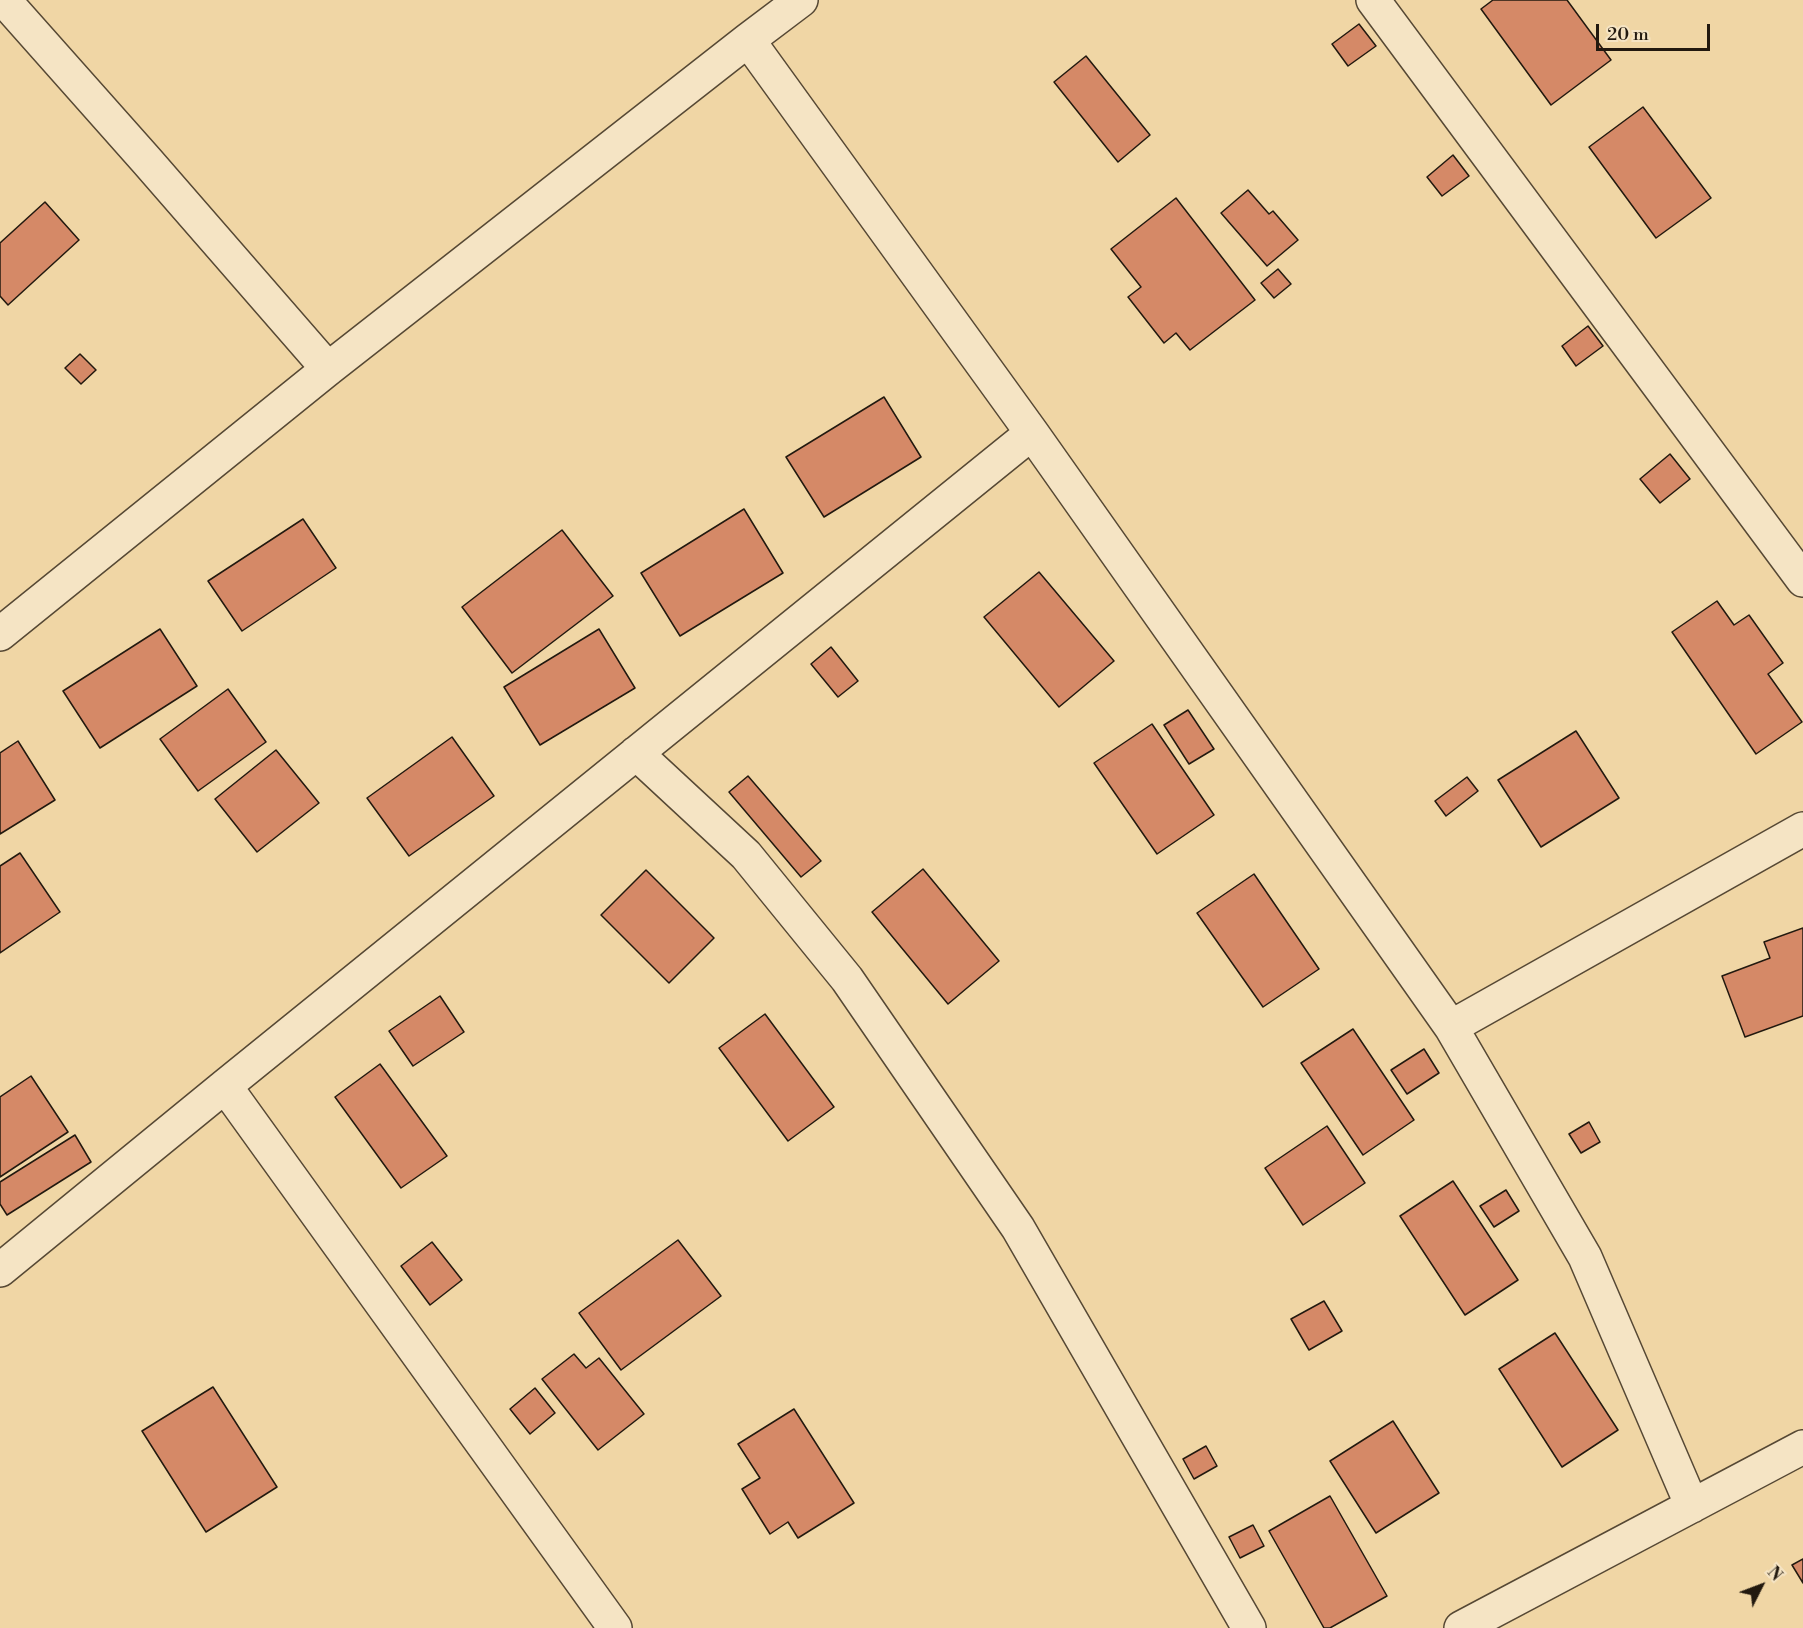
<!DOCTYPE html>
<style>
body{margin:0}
#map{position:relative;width:1803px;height:1628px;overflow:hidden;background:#f0d6a5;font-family:"Libre Bodoni",serif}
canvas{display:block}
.north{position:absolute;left:1731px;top:1556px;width:60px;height:60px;-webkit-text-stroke:4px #f5e4c4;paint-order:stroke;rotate:48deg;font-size:16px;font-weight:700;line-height:24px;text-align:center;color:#22190f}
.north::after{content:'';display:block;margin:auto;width:21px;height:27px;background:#22190f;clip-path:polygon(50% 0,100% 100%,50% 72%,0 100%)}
.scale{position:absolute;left:1596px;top:24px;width:114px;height:27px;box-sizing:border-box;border:3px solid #22190f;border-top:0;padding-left:8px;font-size:18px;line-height:21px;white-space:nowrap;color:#22190f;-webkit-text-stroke:4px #f5e4c4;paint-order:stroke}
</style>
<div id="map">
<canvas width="1803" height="1628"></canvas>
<div class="north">N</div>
<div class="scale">20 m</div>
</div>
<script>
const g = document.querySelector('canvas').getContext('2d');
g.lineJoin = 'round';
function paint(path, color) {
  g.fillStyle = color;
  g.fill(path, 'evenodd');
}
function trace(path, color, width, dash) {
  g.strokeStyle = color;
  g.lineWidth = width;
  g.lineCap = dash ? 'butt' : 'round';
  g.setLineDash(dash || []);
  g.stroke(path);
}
const building = new Path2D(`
 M1493,0h74l44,60 -60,45 -70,-96z
 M1359,24l17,22 -28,20 -16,-22z
 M1086,56l64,79 -32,27 -64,-80z
 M1643,107l68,91 -55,40 -67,-91z
 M1453,155l16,21 -27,20 -15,-19z
 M1248,190l21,24 4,-3 25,29 -31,26 -46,-53z
 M1176,198l79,102 -65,50 -14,-17 -12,10 -36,-46 13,-10 -30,-38z
 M45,202l34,38 -71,65 -8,-9v-53z
 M1278,269l13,15 -17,14 -13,-15z
 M1588,326l15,20 -27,20 -14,-20z
 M80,354l16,16 -15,14 -16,-16z
 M884,397l37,60 -97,60 -38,-60z
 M1670,454l20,25 -30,24 -20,-24z
 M744,509l39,64 -103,63 -39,-63z
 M303,519l33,49 -94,63 -34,-50z
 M562,530l51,66 -101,77 -50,-66z
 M1039,572l75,89 -55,46 -75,-90z
 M1717,601l17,24 15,-10 34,48 -15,11 34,48 -46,32 -84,-122z
 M160,629l37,57 -97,62 -37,-57z
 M599,629l36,59 -95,57 -36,-58z
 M831,647l27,34 -20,16 -27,-33z
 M228,689l38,53 -68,49 -38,-52z
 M1188,710l26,39 -25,15 -25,-39z
 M1152,724l62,91 -57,39 -63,-91z
 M1576,731l43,67 -78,49 -43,-67z
 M452,737l42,59 -85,60 -42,-58z
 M18,741l37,59 -55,34v-81z
 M276,750l43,53 -62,49 -42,-53z
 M748,776l73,85 -20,16 -72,-85z
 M1467,777l11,14 -32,25 -11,-15z
 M20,853l40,59 -60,41v-87z
 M923,869l76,92 -51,43 -76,-92z
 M646,870l68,68 -45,45 -68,-68z
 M1254,874l65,95 -56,38 -66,-94z
 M1803,928v88l-58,21 -23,-61 48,-18 -6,-16z
 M440,996l24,36 -51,34 -24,-35z
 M765,1014l69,93 -46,34 -69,-93z
 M1353,1029l61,91 -51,35 -62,-92z
 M1424,1049l15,24 -32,21 -16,-24z
 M380,1064l67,92 -46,32 -66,-91z
 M31,1076l37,56 -68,45v-80z
 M1589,1122l11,20 -19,11 -12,-19z
 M1327,1126l38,57 -62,42 -38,-57z
 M75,1135l16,27 -84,53 -7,-11v-22z
 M1453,1181l65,99 -53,35 -65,-99z
 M1506,1190l13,21 -25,16 -14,-21z
 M678,1240l43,56 -100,74 -42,-57z
 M432,1242l30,38 -32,25 -29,-39z
 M1324,1301l18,30 -33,19 -18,-31z
 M1555,1333l63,97 -56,37 -63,-98z
 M574,1354l12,14 13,-10 45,56 -46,36 -56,-71z
 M213,1387l64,100 -71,45 -64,-101z
 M535,1388l20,25 -25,21 -20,-25z
 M794,1409l60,94 -56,35 -10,-16 -18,12 -28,-45 18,-11 -22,-34z
 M1393,1421l46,72 -63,40 -46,-72z
 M1206,1446l11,20 -23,13 -11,-20z
 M1330,1496l57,100 -57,32h-6l-55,-97z
 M1253,1525l11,21 -24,12 -11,-21z
 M1803,1559v24l-11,-18z`);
paint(building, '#d58967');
trace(building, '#22190f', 1.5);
const minor = new Path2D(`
 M4,0l143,161 181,208
 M1373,0l430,580
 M748,40l284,393 419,594 134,230 107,249
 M0,634l328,-265 420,-329 53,-40
 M636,753l110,102 101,124 171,249 231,400
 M1451,1027l352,-198
 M225,1086l390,542
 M0,1270l225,-184 807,-653
 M1461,1628l342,-181`);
trace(minor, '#564834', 36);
trace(minor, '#f5e4c4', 33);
</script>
